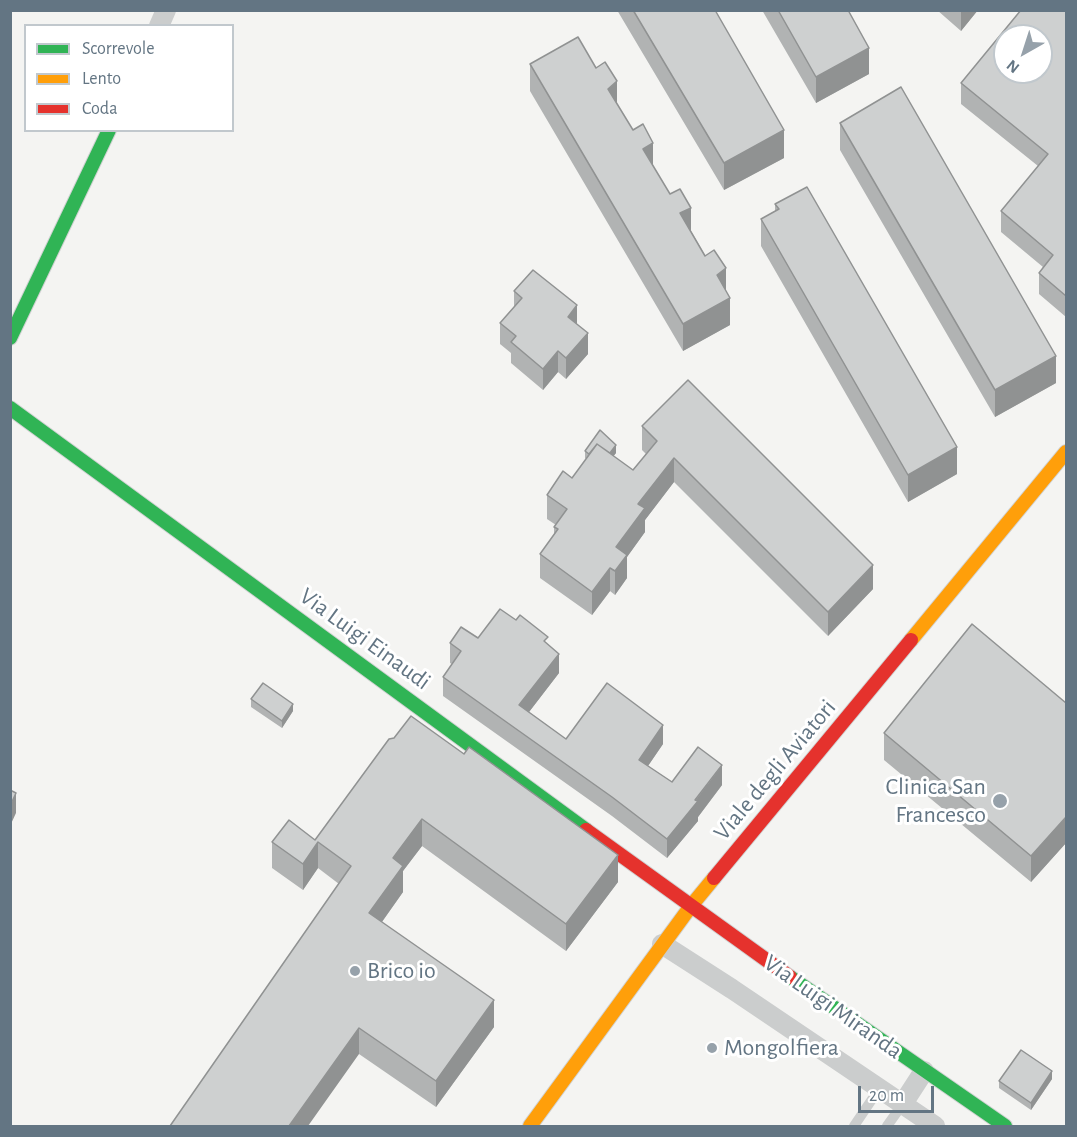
<!DOCTYPE html>
<style>
body{margin:0}
#map{position:relative;width:1077px;height:1137px;overflow:hidden;background:#f4f4f2;font-family:"Alegreya Sans",sans-serif}
canvas{display:block}
.frame{position:absolute;inset:0;border:12px solid #637583;pointer-events:none}
.legend{position:absolute;left:24px;top:24px;width:210px;height:108px;box-sizing:border-box;background:#fff;border:2px solid #c1c8cd;margin:0;padding:8px 10px;list-style:none;font-size:18px;color:#637583}
.legend li{display:flex;align-items:center;gap:12px;height:30px}
.legend b{width:30px;border:2px solid #c1c8cd}
.north{position:absolute;left:993px;top:24px;width:60px;height:60px;box-sizing:border-box;background:#fff;border:2px solid #c1c8cd;border-radius:50%;rotate:219deg;font-size:16px;font-weight:700;line-height:24px;text-align:center;color:#637583}
.north::after{content:'';display:block;margin:auto;width:21px;height:27px;background:#96a1aa;clip-path:polygon(50% 0,100% 100%,50% 72%,0 100%)}
.scale{position:absolute;left:858px;top:1086px;width:76px;height:27px;box-sizing:border-box;border:3px solid #637583;border-top:0;padding-left:8px;font-size:18px;line-height:21px;white-space:nowrap;color:#637583;-webkit-text-stroke:4px #fff;paint-order:stroke}
</style>
<div id="map">
<canvas width="1077" height="1137"></canvas>
<div class="frame"></div>
<ul class="legend">
<li><b style="height:8px;background:#30b455"></b>Scorrevole</li>
<li><b style="height:8px;background:#ff9f0a"></b>Lento</li>
<li><b style="height:8px;background:#e5322d"></b>Coda</li>
</ul>
<div class="north">N</div>
<div class="scale">20 m</div>
</div>
<script>
const g = document.querySelector('canvas').getContext('2d');
g.lineJoin = 'round';
function trace(path, color, width, dash) {
  g.strokeStyle = color;
  g.lineWidth = width;
  g.lineCap = dash ? 'butt' : 'round';
  g.setLineDash(dash || []);
  g.stroke(path);
}
function paint(path, color) {
  g.fillStyle = color;
  g.fill(path, 'evenodd');
}
function drawText(font, color, halo, rows, align = 'center') {
  g.font = font + ' "Alegreya Sans",sans-serif';
  g.lineWidth = 6;
  g.setLineDash([]);
  g.textBaseline = 'middle';
  g.strokeStyle = halo;
  g.fillStyle = color;
  for (const [text, x, y, turn = 0] of rows) {
    g.save();
    g.translate(x, y);
    g.rotate((+turn || 0) * Math.PI / 180);
    g.textAlign = isNaN(turn) ? turn : align;
    if (halo) g.strokeText(text, 0, 0);
    g.fillText(text, 0, 0);
    g.restore();
  }
}
const fast = new Path2D(`
 M10,338l99,-208
 M10,408l576,422
 M790,977l215,149`);
const slow = new Path2D(`
 M911,640l155,-188
 M530,1126l161,-220 23,-28`);
const jam = new Path2D(`
 M586,830l204,147
 M714,878l197,-238`);
trace(fast, '#d0d2d2', 16);
trace(slow, '#d0d2d2', 16);
trace(jam, '#d0d2d2', 16);
trace(new Path2D(`
 M854,1126l25,-37
 M887,1126l15,-21`), '#cbcdcd', 10);
trace(new Path2D(`
 M159,26l7,-16
 M662,944l70,45 203,137
 M902,1105l22,-34`), '#cbcdcd', 20);
trace(fast, '#30b455', 14);
trace(slow, '#ff9f0a', 14);
trace(jam, '#e5322d', 14);
paint(new Path2D(`
 M617,10h98l69,148 -60,32z
 M762,10h90l-3,2 20,62 -53,29z
 M937,10h41l-17,21z
 M1066,10v307l-27,-23v-21l4,-6 -42,-35v-21l37,-45 -77,-62v-21z
 M530,64l66,4 130,223 4,34 -47,26 -153,-260z
 M840,123l216,260 -61,34 -155,-267z
 M807,187l150,287 -49,28 -147,-256v-27l14,-8v-7z
 M514,291l63,33 11,30 -22,25 -8,-7 -15,18 -32,-27v-10l-11,-9v-21l14,-16z
 M642,426l231,163 -45,47 -154,-154 -29,38v12l-18,25v21l-12,17 -5,-4 -18,24 -52,-37v-24l14,-19v-8l2,-2 -9,-6v-24l25,-17 14,-19 -1,-1v-7l31,2 -3,3 20,14 13,-16 -4,-4z
 M478,638l70,6 11,29 -30,39 37,27 97,5 -15,22 24,16 50,3 -24,32v4l-31,37 -55,-42 -169,-120v-19l9,-13 -2,-1v-20z
 M251,699l42,12 -11,17 -31,-21z
 M1066,703v140l-35,39 -147,-122v-27z
 M389,739l229,143 -52,69 -144,-105 -19,25v21l-21,30 112,105 -58,80 -77,-53 -20,-170 -21,-16 -15,22 -31,-22v-26l43,-2z
 M1052,1079l-21,31 -32,-22v-7z`), '#b1b3b3');
paint(new Path2D(`
 M961,10h17l-17,21z
 M869,48v26l-53,29v-26z
 M617,81v27l-9,-19z
 M784,130v28l-60,32v-27z
 M653,143v27l-10,-21z
 M691,208v27l-11,-22z
 M726,268v27l-9,-20z
 M730,298v27l-47,26v-27z
 M577,305v21l-9,-9z
 M588,333v21l-22,25v-21z
 M558,351v21l-15,18v-21z
 M1056,356v27l-61,34v-27z
 M616,445v8l-14,18v-7z
 M957,447v27l-49,28v-27z
 M674,458v24l-29,38v12l-18,25v21l-12,17v-24l1,-24 22,-43z
 M873,565v24l-45,47v-24z
 M610,568v23l-18,24v-23z
 M559,654v19l-40,52v-20z
 M293,704v7l-11,17v-7z
 M663,725v19l-24,35v-19z
 M722,765v20l-24,32v4l-31,37v-19z
 M16,793v20l-6,13v-20z
 M1066,817v26l-35,39v-26z
 M422,819v27l-19,25v21l-34,48v-27l24,-55z
 M318,842v26l-15,22v-26z
 M618,855v27l-52,69v-27z
 M494,1000v27l-58,80v-26z
 M359,1028v26l-51,72h-19z
 M1052,1071v8l-21,31v-7z`), '#909292');
const building = new Path2D(`
 M633,10h82l69,120 -60,33z
 M778,10h70l21,38 -53,29z
 M1021,10h45v286l-27,-23 14,-18 -52,-44 47,-57 -87,-71zM1005,36h36v36h-36z
 M578,37l18,31 9,-6 12,19 -9,8 25,41 10,-6 10,19 -10,6 27,45 10,-5 11,19 -11,5 25,43 9,-6 12,18 -9,7 13,23 -47,26 -153,-260z
 M901,87l155,269 -61,34 -155,-267z
 M807,187l150,260 -49,28 -147,-256 18,-10 -4,-5z
 M533,270l44,35 -9,12 20,16 -22,25 -8,-7 -15,18 -32,-27 5,-6 -16,-13 22,-25 -8,-7z
 M688,380l185,185 -45,47 -154,-154 -36,46 7,4 -29,39 11,8 -12,16 -5,-3 -18,24 -52,-38 18,-25 -4,-2 13,-18 -20,-14 16,-24 9,7 25,-34 36,26 24,-29 -15,-15z
 M600,430l16,15 -6,8 -13,-9 -8,10 -4,-3z
 M500,609l16,11 4,-5 28,22 -4,4 15,13 -40,51 47,34 41,-56 56,42 -24,35 33,22 26,-35 24,18 -27,35 3,1 -31,38 -55,-42 -169,-120 18,-26 -11,-8 11,-16 17,11z
 M972,624l94,79v114l-35,39 -147,-123z
 M263,683l30,21 -11,17 -31,-22z
 M411,716l53,38 5,-7 149,108 -52,69 -144,-105 -29,39 10,8 -34,47 125,87 -58,81 -77,-53 -70,98h-119l181,-260 -33,-24 -15,22 -31,-22 17,-22 26,20 74,-101 5,-1z
 M10,790l6,3 -6,13z
 M1021,1050l31,21 -21,32 -32,-22z`);
paint(building, '#ced0d0');
trace(building, '#909292', 1.5);
for (const [x, y, r, color] of [
 [1000,801,8,"#96a1aa"],
 [355,971,6,"#96a1aa"],
 [712,1048,6,"#96a1aa"]
]) {
  const dot = new Path2D();
  dot.arc(x, y, r, 0, 2 * Math.PI);
  g.fillStyle = color;
  g.fill(dot);
  trace(dot, '#fff', 2);
}
drawText('24px', '#637583', '#fff', [
 ["Via Luigi Einaudi",365,639,36],
 ["Viale degli Aviatori",775,770,-50],
 ["Via Luigi Miranda",833,1007,35]
]);
drawText('24px', '#637583', '#fff', [
 ["Clinica San",986,787,"right"],
 ["Francesco",986,815,"right"],
 ["Brico io",367,971],
 ["Mongolfiera",724,1048]
], 'left');
</script>
